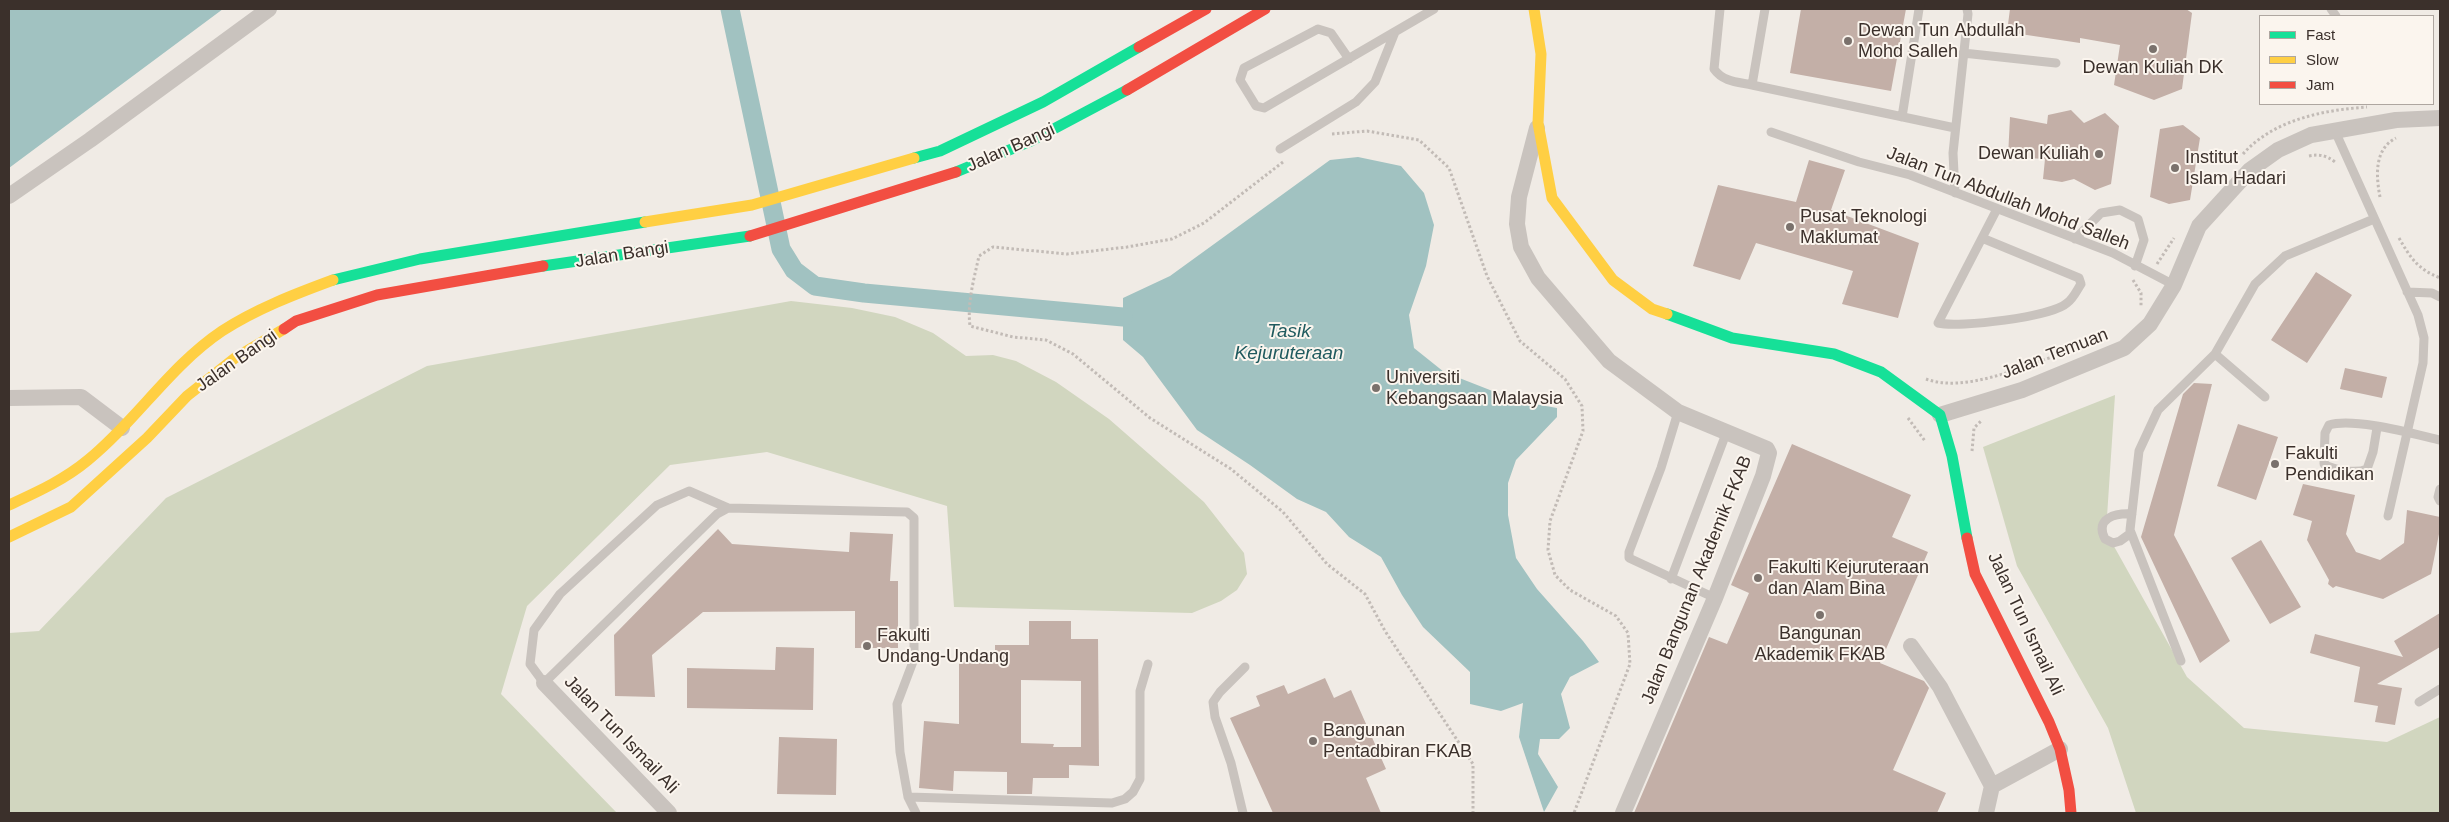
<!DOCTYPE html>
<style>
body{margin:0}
#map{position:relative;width:2449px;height:822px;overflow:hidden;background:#f0ebe5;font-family:Helvetica,sans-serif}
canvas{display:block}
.frame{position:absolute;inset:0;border:10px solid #3b302b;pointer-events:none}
.legend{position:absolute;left:2259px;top:15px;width:175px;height:90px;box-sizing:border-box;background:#fbf5ee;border:1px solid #aea6a0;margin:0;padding:6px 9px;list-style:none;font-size:15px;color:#3b302b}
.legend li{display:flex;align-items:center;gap:10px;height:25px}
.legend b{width:25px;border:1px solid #aea6a0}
</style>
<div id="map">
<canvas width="2449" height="822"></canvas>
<div class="frame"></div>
<ul class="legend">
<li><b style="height:6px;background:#16e098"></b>Fast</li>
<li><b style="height:6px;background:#ffcf43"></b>Slow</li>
<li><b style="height:6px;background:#f24e42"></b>Jam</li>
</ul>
</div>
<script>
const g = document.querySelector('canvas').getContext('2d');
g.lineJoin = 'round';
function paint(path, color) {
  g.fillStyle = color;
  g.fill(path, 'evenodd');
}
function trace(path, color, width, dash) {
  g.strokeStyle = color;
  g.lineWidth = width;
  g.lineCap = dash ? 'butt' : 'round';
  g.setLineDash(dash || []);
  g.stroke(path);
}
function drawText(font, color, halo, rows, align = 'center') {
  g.font = font + ' Helvetica,sans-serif';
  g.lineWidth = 4;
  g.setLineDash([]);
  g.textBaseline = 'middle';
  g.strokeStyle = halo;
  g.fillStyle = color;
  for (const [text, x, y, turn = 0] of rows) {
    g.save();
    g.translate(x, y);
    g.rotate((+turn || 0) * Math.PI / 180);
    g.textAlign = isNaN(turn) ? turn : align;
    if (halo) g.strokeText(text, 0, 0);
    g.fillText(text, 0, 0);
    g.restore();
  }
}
paint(new Path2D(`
 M791,301l61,7 43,9 38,16 33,23 27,-1 23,6 40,21 53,37 95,83 40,51 3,21 -10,16 -16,11 -29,12 -238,-6 -7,-101 -180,-54 -97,13 -143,141 -26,88 116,119h-608v-180l30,-2 127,-133 261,-132z
 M2115,395l-9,137 81,145 57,51 143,14 53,-25v96h-304l-28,-85 -91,-162 -34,-119z`), '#d1d6bf');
paint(new Path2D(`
 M9,9h214l-214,159z
 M1358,157l43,9 23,27 10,32 -8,41 -17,49 5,33 30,24 74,29 39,7v9l-41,43 -8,23v32l8,43 21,31 46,52 16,21 -29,15 -9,17 9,34 -11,11h-19l-2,15 20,33 -14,25 -25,-75 4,-34 -22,8 -31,-7v-32l-47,-45 -21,-32 -21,-38 -32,-20 -23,-25 -29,-13 -47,-34 -53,-35 -54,-73 -20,-17v-42l47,-22 160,-116z`), '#a1c2c1');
trace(new Path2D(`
 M730,9l51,240 13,21 21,16 49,7 259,24`), '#a1c2c1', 19);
paint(new Path2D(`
 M1801,9h105l-15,82 -101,-18z
 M2010,9h176l6,4 -10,76 -28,11 -40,-15 6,-40 -40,-7v5l-73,-11z
 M2071,110l13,13 21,-10 14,13 -8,58 -16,6 -21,-11 -12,3 -19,-3 2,-20 -37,-2 2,-40 37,7 1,-9z
 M2183,125l17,13 -10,62 -21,4 -19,-7 10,-68z
 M1809,160l36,10 -14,40 88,33 -21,75 -56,-14 11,-33 -97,-28 -16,37 -47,-14 25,-81 78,17z
 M2316,272l36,23 -45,68 -36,-23z
 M2345,368l42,9 -5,21 -42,-9z
 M2194,383l18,1 -38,151 56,106 -30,22 -59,-126 42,-143z
 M2238,424l40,13 -22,63 -39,-14z
 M1792,444l119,51 -19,42 36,15 -48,111 44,18 5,7 -36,82 53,23 -9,20h-303l75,-176 18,7 22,-51 -18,-8z
 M2303,484l52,11 -9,39 10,18 24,8 24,-17 3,-33 33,7v12l-9,45 -48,25 -47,-13 -3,2 -5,-4 1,-4 -22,-40 5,-19 -19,-6z
 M718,529l14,15 117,8 1,-20 43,2 -3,47h8v67h-43v-37l-152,1 -51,43 3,42 -40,-1 -1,-61z
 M2261,540l40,67 -31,17 -39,-66z
 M2440,613v34l-63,37 25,4 -7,37 -20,-3 3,-16 -24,-4 6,-35 -50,-14 5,-19 88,23 -9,-16z
 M1029,621h42v18h27l1,127 -30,-1v13h-36l-1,16h-25v-22l-53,-1 -1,20 -34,-3 5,-67 35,3v-63l36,1v-17h34zM1021,680l60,1v66h-28l1,-3 -33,-1z
 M776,647l38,1 -1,62 -126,-2v-40l88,2z
 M1325,678l9,20 17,-8 35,79 -20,9 15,35h-108l-43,-95 30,-12 -4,-10 28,-11 4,9z
 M779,737l58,2 -1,56 -59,-1z`), '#c3afa7');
trace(new Path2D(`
 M1332,134l35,-3 52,9 30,28 38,108 33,65 45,38 17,27 1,25 -33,90 -2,29 7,25 15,15 46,26 12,17 2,31 -56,149
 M2243,154c30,-34 80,-44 124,-47
 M2309,156c10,-2 17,-1 26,6
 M1283,162l-79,61 -32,16 -45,8 -60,7 -74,-7 -14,9c-5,23 -12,47 -9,70l43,11 33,3 27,14 77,64 81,51 52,43 44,52 38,30 20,37 88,133v49
 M2380,197c-4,-21 -6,-48 16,-59
 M2399,238c12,21 19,31 41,40
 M2157,264l17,-26
 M2133,280l8,13v13
 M1926,379c38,14 93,-11 129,-23
 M1908,418l17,23
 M1972,451l2,-23 7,-7`), '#c2bbb6', 3, [2.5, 2.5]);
trace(new Path2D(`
 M1720,9l-6,60c9,13 24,13 38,16
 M1765,9l-13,76 203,43
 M2331,9l5,7
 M1963,53l93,10
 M1349,59l-18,-26 -13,-4 -74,39 -4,12 16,26 8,2 170,-99
 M1902,117l17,-108
 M2335,131l83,184 6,23 -1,25 -35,153
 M1771,132l88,30 51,13 203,78 61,32
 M1280,149l76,-47 19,-20 20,-50
 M1955,193l-2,-40 15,-139 -1,-5
 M1982,238l97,40 2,6c-4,6 -8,15 -14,19 -15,14 -108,25 -129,20l59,-114
 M2075,239l26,-26 19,-3 18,9 6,21 -9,26
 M2407,292l25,1 8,4
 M2215,354l50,43
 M1678,412l-17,56 -32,84v6l86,40
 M2377,428l-4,24 -6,17c-11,5 -34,1 -43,-5l1,-31 4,-8c24,-8 85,9 111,15
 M2440,489l-2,8 2,4
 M728,508l-11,6 -173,169 -14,-19 4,-34 26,-36 97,-89 32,-14 39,17 179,4 7,6v141l-17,45 3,48 8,45 8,16
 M2131,533l-11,8 -7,2 -8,-4c-11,-21 11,-26 27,-25
 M1671,579l56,-148
 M2181,661l-51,-131 9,-79 19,-41 57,-56 40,-70 30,-28 89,-37
 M2419,702l21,-13
 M908,797l204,6 13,-4 8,-7 7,-13v-88l8,-27
 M1243,813l-12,-50 -16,-46 -2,-15 7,-10 25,-25`), '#c9c3be', 9);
trace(new Path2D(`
 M1537,128l-18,69 -2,27 4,23 17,31 71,83 69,51 89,37 2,4 -6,23 -48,122 -92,215
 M9,196l81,-56 179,-131
 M9,398l72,-1 41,31
 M1940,415l82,-25 102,-42 26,-24 24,-39 25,-59 51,-56 28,-20 33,-15 85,-15 44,-2
 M1911,646l29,41 52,99
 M544,683l125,130
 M1986,813l6,-27 68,-37`), '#c9c3be', 16);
trace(new Path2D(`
 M914,158l26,-7 103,-49 96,-55
 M956,172l75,-31 96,-51
 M543,266l207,-30
 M333,280l87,-21 225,-37
 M1667,314l65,24 102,16 47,18 59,43 12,41 15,82`), '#16e098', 11);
trace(new Path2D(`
 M1534,9l7,45 -3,69 14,75 61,82 39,29 15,5
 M645,222l107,-17 162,-47
 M9,505c28,-13 55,-25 79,-45 48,-39 82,-94 134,-129 34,-22 73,-37 111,-51
 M9,537l62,-30 76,-69 40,-42 48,-38 49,-29`), '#ffcf43', 11);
trace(new Path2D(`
 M1139,47l67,-38
 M1127,90l138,-81
 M750,236l206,-64
 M284,329l12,-8 81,-26 166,-29
 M1967,538l8,36 74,148 11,27 9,41 2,23`), '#f24e42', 11);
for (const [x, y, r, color] of [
 [1848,41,5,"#7a716c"],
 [2153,49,5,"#7a716c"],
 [2099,154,5,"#7a716c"],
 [2175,168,5,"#7a716c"],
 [1790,227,5,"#7a716c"],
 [1376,388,5,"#7a716c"],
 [2275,464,5,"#7a716c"],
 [1758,578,5,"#7a716c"],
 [1820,615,5,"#7a716c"],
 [867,646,5,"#7a716c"],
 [1313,741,5,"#7a716c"]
]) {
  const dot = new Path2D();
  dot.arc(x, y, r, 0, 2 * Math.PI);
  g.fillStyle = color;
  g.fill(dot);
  trace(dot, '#fbf5ee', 2);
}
drawText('18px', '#3b302b', '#fbf5ee', [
 ["Dewan Tun Abdullah",1858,31],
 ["Mohd Salleh",1858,52],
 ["Dewan Kuliah DK",2153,68,"center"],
 ["Dewan Kuliah",2089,154,"right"],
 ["Institut",2185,158],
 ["Islam Hadari",2185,179],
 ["Pusat Teknologi",1800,217],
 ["Maklumat",1800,238],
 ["Universiti",1386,378],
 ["Kebangsaan Malaysia",1386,399],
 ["Fakulti",2285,454],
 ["Pendidikan",2285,475],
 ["Fakulti Kejuruteraan",1768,568],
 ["dan Alam Bina",1768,589],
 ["Bangunan",1820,634,"center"],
 ["Akademik FKAB",1820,655,"center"],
 ["Fakulti",877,636],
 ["Undang-Undang",877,657],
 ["Bangunan",1323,731],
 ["Pentadbiran FKAB",1323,752]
], 'left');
drawText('18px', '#3b302b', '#fbf5ee', [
 ["Jalan Bangi",1011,148,-24],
 ["Jalan Tun Abdullah Mohd Salleh",2008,199,21],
 ["Jalan Bangi",622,255,-9],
 ["Jalan Temuan",2055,354,-21],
 ["Jalan Bangi",237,361,-35],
 ["Jalan Bangunan Akademik FKAB",1697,580,-68],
 ["Jalan Tun Ismail Ali",2025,624,65],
 ["Jalan Tun Ismail Ali",621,735,46]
]);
drawText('italic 19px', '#1f5a5e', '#fbf5ee', [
 ["Tasik",1289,332],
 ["Kejuruteraan",1289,354]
]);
</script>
